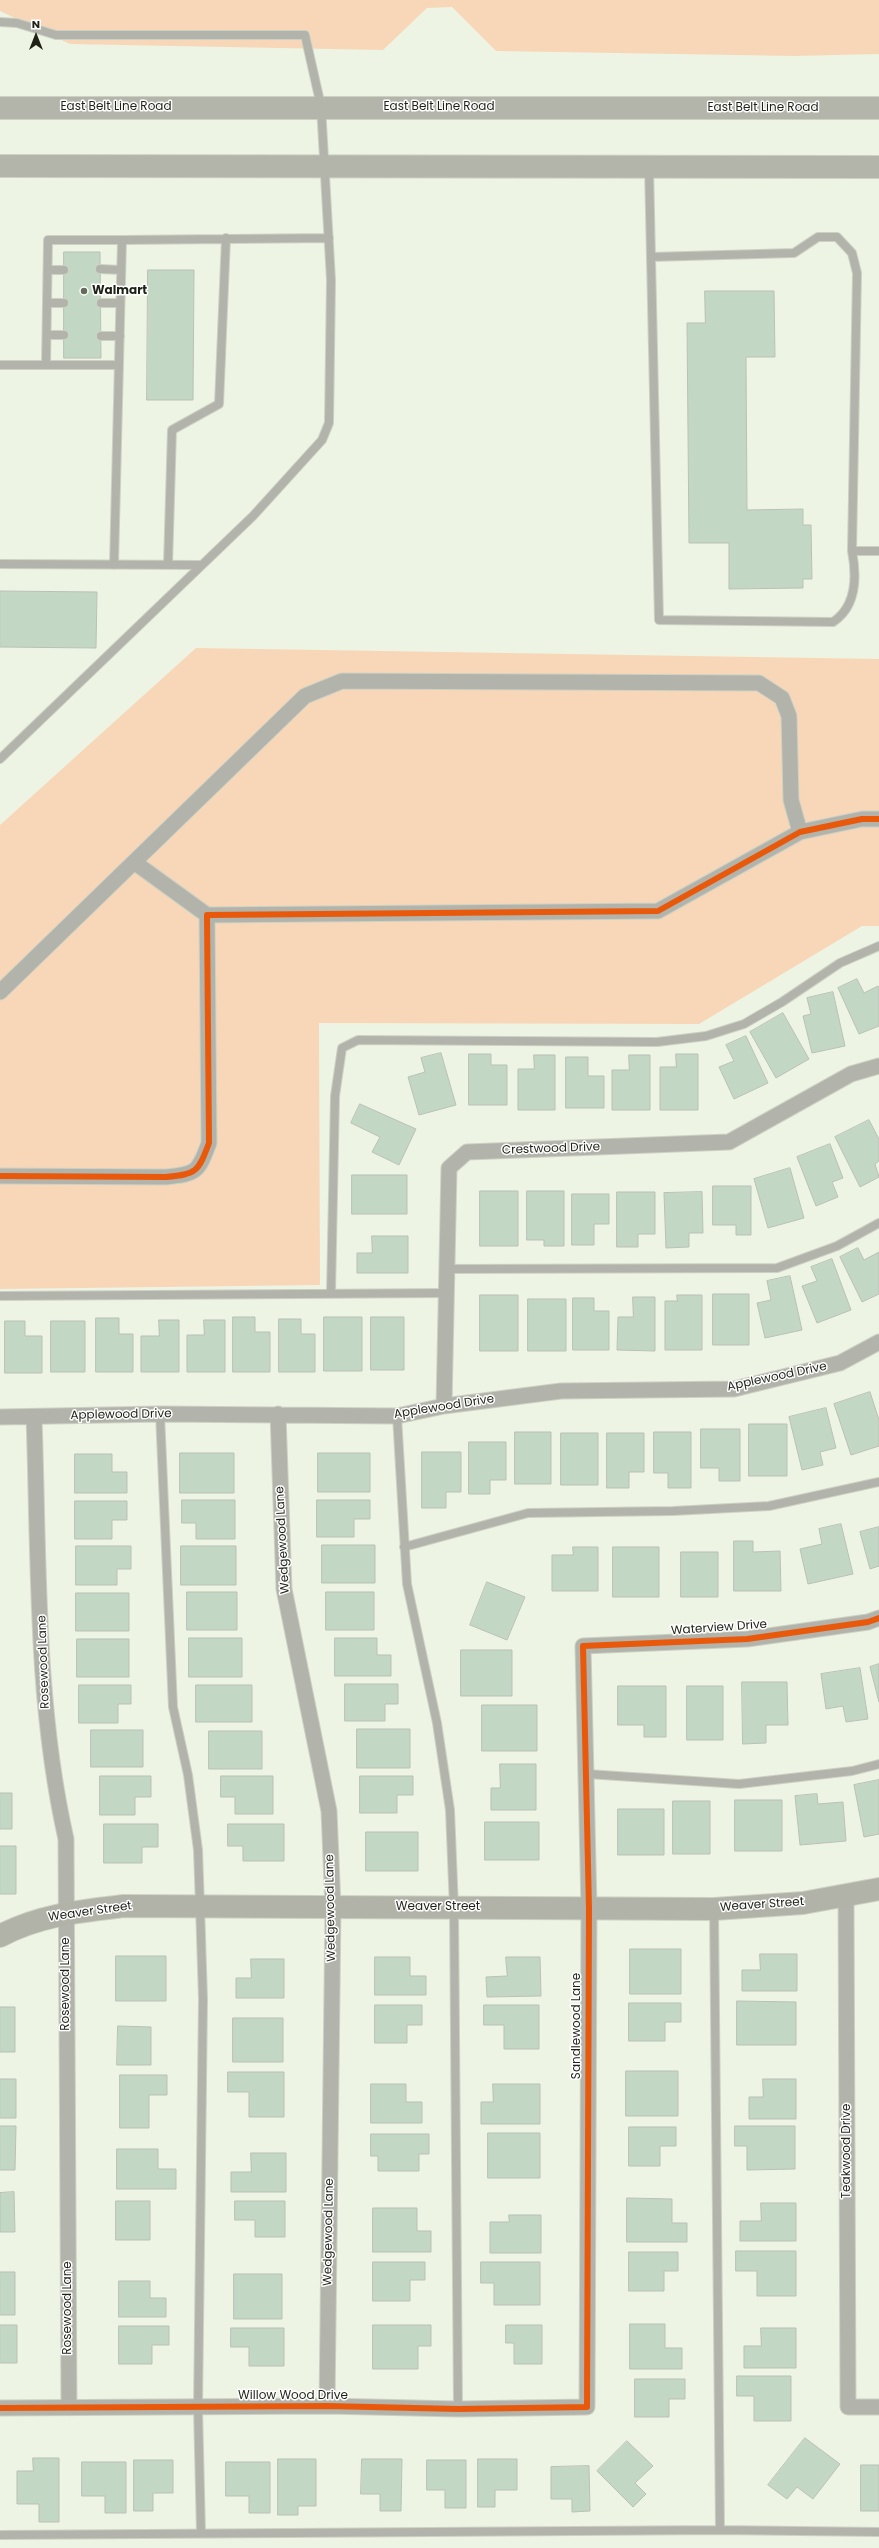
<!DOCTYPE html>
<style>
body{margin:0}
#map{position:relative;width:879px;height:2548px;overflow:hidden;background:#eef4e3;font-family:Poppins,sans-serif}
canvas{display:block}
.north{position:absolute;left:16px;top:16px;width:40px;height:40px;-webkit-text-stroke:3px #fff;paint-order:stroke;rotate:0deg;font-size:11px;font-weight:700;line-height:16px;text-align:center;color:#1d2116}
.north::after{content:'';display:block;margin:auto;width:14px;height:18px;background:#1d2116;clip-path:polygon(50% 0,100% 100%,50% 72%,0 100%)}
</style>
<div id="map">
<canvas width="879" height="2548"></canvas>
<div class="north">N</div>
</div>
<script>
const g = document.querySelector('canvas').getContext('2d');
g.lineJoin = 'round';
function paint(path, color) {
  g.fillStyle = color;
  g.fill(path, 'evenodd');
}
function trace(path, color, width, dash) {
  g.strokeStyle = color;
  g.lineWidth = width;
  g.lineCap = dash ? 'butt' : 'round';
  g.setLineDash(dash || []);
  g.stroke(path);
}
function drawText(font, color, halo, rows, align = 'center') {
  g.font = font + ' Poppins,sans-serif';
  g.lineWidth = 3;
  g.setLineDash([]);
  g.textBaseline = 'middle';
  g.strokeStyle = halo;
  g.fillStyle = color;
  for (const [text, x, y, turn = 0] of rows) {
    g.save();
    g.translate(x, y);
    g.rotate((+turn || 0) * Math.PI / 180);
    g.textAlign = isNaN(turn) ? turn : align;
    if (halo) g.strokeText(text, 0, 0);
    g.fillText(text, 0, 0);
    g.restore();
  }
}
paint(new Path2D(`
 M0,0h879v54l-84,2 -299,-5 -44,-44 -25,1 -44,42 -313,-6 -70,-33z
 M196,648l683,11v267h-17l-163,98 -380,-1 1,262 -320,4v-464z`), '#f7d7b8');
const building = new Path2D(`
 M64,252h36l1,106h-37z
 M148,270h46l-1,130h-46z
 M705,291h69l1,66h-29l1,153 56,-1v16h8l1,54h-9v9l-74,1v-46h-40l-2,-220h18z
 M0,591l97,1 -1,56 -96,-1z
 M857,979l7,14 14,-7 1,2v38l-20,8 -21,-46z
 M833,992l12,54 -33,7 -9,-37 8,-2 -4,-16z
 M783,1013l26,46 -33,19 -26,-46z
 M746,1036l22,47 -34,16 -15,-32 15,-6 -8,-16z
 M441,1053l15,52 -37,10 -11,-38 17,-5 -4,-14z
 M469,1054h22v11h16v40h-38z
 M676,1054h22v56h-38v-43h16z
 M534,1055h21v55h-37v-41h16z
 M629,1055h21v55h-38v-40h17z
 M566,1057h22v19h16v32h-38z
 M360,1104l56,25 -17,36 -27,-13 8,-15 -29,-14z
 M869,1120l10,19v22l-4,3 4,13 -19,10 -25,-50z
 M830,1144l13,34 -11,4 6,15 -22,9 -19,-49z
 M790,1168l14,50 -36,10 -14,-49z
 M352,1175h55v39h-55z
 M713,1186h38v49h-15v-10h-23z
 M480,1191h38v55h-38z
 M527,1191h37v55h-20v-6h-17z
 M617,1192h38v42h-17v13h-21z
 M702,1192l1,41h-14v14l-23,1 -2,-55z
 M572,1194h37v30h-15v21h-22z
 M372,1236h36v37h-51v-20h15z
 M858,1248l6,12 15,-8v42l-17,8 -22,-45z
 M832,1259l19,51 -34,13 -15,-37 15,-5 -6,-14z
 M790,1276l12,54 -37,8 -8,-35 14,-3 -4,-19z
 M713,1294h36v51h-36z
 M480,1295h38v56h-38z
 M677,1295h25v55h-37v-49h12z
 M633,1297h22v54l-38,-1 1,-33h15z
 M573,1298h21v13h15v39h-36z
 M528,1299h38v52h-38z
 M233,1317h22v15h15v40h-37z
 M324,1317h38v54h-38z
 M371,1317h33v53h-33z
 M96,1318h23v16h14v38h-37z
 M279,1319h22v15h14v38h-36z
 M159,1320h20v52h-38v-36h18z
 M204,1320h21v52h-38v-37h17z
 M5,1321h20v15h17v37h-37z
 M51,1321h34v51h-34z
 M870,1392l9,28v26l-28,9 -17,-51z
 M826,1408l10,40 -16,4 3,13 -21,5 -13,-53z
 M749,1424h38v52h-38z
 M701,1429h39v52h-21v-13h-18z
 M515,1432h36v52h-36z
 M654,1432h37v56h-23v-15h-14z
 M561,1433h37v52h-37z
 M607,1433h37v39h-15v16h-22z
 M469,1442h37v38h-16v14h-21z
 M422,1452h39v40h-15v16h-24z
 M180,1453h54v40h-54z
 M318,1453h52v39h-52z
 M75,1454h37v18h15v21h-52z
 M182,1500h53v39h-39v-16h-14z
 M317,1500h53v19h-16v18h-37z
 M75,1501h52v19h-15v19h-37z
 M841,1524l12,50 -45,10 -8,-35 22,-5 -3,-15z
 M879,1527v39l-9,3 -10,-37z
 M734,1541h19v11l27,-1 1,40h-47z
 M322,1545h53v38h-53z
 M76,1546h55v23h-14v16h-41z
 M181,1546h55v39h-55z
 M573,1547h25v44h-46v-36h21z
 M613,1547h46v50h-46z
 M681,1552h37v45h-37z
 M487,1582l38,15 -18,43 -37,-15z
 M187,1592h50v38h-50z
 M326,1592h48v38h-48z
 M76,1593h53v38h-53z
 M189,1638h53v39h-53z
 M335,1638h42v17h14v21h-56z
 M77,1639h52v38h-52z
 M461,1650h51v46h-51z
 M879,1664v38l-9,-35z
 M860,1668l8,51 -22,3 -3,-16 -17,3 -5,-35z
 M742,1682h45l1,43h-22v18l-23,1z
 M345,1684h53v20h-13v17h-40z
 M79,1685h52v19h-13v19h-39z
 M196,1685h56v37h-56z
 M618,1686h48v51h-22v-12h-26z
 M687,1686h36v54h-36z
 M482,1705h55v46h-55z
 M357,1729h53v39h-53z
 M91,1730h52v37h-52z
 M209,1731h53v38h-53z
 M500,1764h36v46h-45v-22h9z
 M100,1776h51v21h-16v18h-35z
 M221,1776h52v38h-38v-17h-14z
 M360,1776h53v19h-16v18h-37z
 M879,1780v54l-15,3 -10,-52z
 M0,1793h12v36h-12z
 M817,1794l1,10 25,-2 3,39 -46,4 -5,-49z
 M735,1800h47v51h-47z
 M673,1801h37v53h-37z
 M618,1809h46v46h-46z
 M485,1822h54v38h-54z
 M104,1824h54v23h-16v16h-38z
 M228,1824h56v37h-41v-15h-15z
 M366,1832h52v39h-52z
 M0,1846h16v48h-16z
 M630,1949h51v45h-51z
 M760,1954h37v37h-55v-21h18z
 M116,1956h50v45h-50z
 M375,1957h35v19h16v19h-51z
 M506,1957h34l1,39 -54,1 -1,-20 21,-1z
 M251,1959h33v39h-48v-20h15z
 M737,2001l59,1v43h-59z
 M629,2003h52v19h-16v19h-36z
 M375,2005h47v20h-15v18h-32z
 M484,2005h55v44h-35v-24h-20z
 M0,2007h15v45h-15z
 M233,2018h50v44h-50z
 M118,2026l33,1v38h-34z
 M626,2071h52v45h-52z
 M228,2072h56v45h-35v-25h-21z
 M120,2075h47v20h-18v33h-29z
 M0,2079h16v39h-16z
 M763,2079h33v40h-47v-22h14z
 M371,2084h35v18h16v21h-51z
 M493,2084h47v40h-59v-22h12z
 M0,2126h16l-1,44h-15z
 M735,2126h60v43l-48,1v-24h-12z
 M629,2127h47v19h-16v20h-31z
 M488,2133h52v45h-52z
 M371,2134h58v20h-10v17h-41v-15h-7z
 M117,2149h41v20h18v20h-59z
 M251,2153h35v39h-55v-20h20z
 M14,2192l1,40h-15v-39z
 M627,2198l45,1v24h15v19h-60z
 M116,2201h34v39h-34z
 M235,2201h50v36h-30v-17h-20z
 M761,2203h35v38h-56v-20h21z
 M373,2208h44v23h14v21h-58z
 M509,2215h32v38h-51v-31h19z
 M736,2251h60v45h-39v-25h-21z
 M629,2252h49v19h-14v20h-35z
 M373,2262h52v18h-15v21h-37z
 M481,2262h59v43h-46v-22h-13z
 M0,2272h15v43h-15z
 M234,2274h48v45h-48z
 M119,2281h31v17h16v19h-47z
 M630,2324h35v24h17v21h-52z
 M0,2325h17v38h-17z
 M373,2325h58v21h-13v23h-45z
 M506,2325h36v39h-28v-21h-8z
 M119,2326h50v19h-17v19h-33z
 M231,2328h53v38h-35v-19h-18z
 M761,2328h35v40h-52v-22h17z
 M737,2376h54v45h-37v-25h-17z
 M635,2379h50v20h-16v18h-34z
 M805,2438l35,26 -27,35 -16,-12 -10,12 -19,-14z
 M627,2441l26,25 -18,17 11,11 -13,13 -36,-36z
 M33,2458h26v64h-20v-18h-22v-33h16z
 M278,2459h38v47h-18v9h-20z
 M362,2459h40l-1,52h-21v-17h-19z
 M478,2459h39v31h-22v17h-17z
 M134,2460h39v33h-20v18h-19z
 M427,2460h39v48h-21v-18h-18z
 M82,2462h44v51h-21v-17h-23z
 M226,2462h44v51h-21v-17h-23z
 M861,2465h18v46h-18z
 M589,2466l1,45 -18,1v-13h-21v-32z`);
paint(building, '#c3d7c5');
trace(building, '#b9c1b6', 1);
const lane = new Path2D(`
 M0,22l17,1 39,12h249l16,71 10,174 -2,143 -7,17 -69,76 -253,243
 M649,167l10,453 174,2c24,-16 24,-45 19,-71h27
 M651,257l143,-4 24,-16h19l15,16 5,20 -5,278
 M100,269l21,1
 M48,270h16
 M47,303h17
 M101,303h19
 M47,335h17
 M101,336h19
 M0,365h119
 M46,365l2,-125h74
 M0,564l201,1
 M114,565l8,-325 207,-2
 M168,565l4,-135 47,-26 7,-166
 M447,1269l330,-1 60,-22 42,-23
 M331,1293l4,-197 7,-48 16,-8 299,2 49,-6 38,-12 38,-22 58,-39 39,-17
 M0,1296l447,-3
 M160,1414l13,293 15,68 10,75 2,56 3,93 -5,409 3,125
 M397,1416l10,168 30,139 13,87 4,98 4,501
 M404,1547l124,-34 145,-2 96,-5 110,-24
 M587,1774l152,10 113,-13 27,-7
 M720,2530l159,2
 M0,2535l720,-5 -6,-621`);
const street = new Path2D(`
 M134,862l73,53
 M0,992l305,-296 37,-15 417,2 23,15 7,18 2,84 9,32
 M0,1176l166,1c31,-3 32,-5 43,-34l-2,-228 451,-4 142,-79 62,-13h17
 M444,1406l5,-238 18,-16 262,-10 122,-68 28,-8
 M278,1414l6,175 45,222 4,96 -6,499
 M0,1417l160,-3 237,2 47,-10 117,-15 173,-2 106,-26 39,-21
 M34,1417c5,140 1,285 32,422l3,569
 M846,1895l2,512h31
 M0,2408l327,-2 131,3 129,-2 2,-499 -6,-262 164,-7 121,-17 11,-4`);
const secondary = new Path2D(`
 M0,1936c39,-21 81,-25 124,-30l590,3 89,-6 76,-14`);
const primary = new Path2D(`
 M0,108h879
 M0,166l879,1`);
trace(lane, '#ccd1c4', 10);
trace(street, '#ccd1c4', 17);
trace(secondary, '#ccd1c4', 24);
trace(primary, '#ccd1c4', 24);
trace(lane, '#b2b3ab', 8);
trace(street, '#b2b3ab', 15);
trace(secondary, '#b1b2a8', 22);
trace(primary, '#b3b4aa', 22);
trace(new Path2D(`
 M0,1176l166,1c31,-3 32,-5 43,-34l-2,-228 451,-4 142,-79 62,-13h17
 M0,2408l327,-2 131,3 129,-2 2,-499 -6,-262 164,-7 121,-17 11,-4`), '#e8590c', 6);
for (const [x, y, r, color] of [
 [84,291,4,"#666b5e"]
]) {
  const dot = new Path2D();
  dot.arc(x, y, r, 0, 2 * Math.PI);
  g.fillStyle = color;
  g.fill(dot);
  trace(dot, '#fff', 1.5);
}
drawText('12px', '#1d2116', '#fff', [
 ["East Belt Line Road",116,107],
 ["East Belt Line Road",439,107],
 ["East Belt Line Road",763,108],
 ["Crestwood Drive",551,1149,-2],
 ["Applewood Drive",777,1377,-12],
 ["Applewood Drive",444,1407,-9],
 ["Applewood Drive",121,1415,-1],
 ["Wedgewood Lane",283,1540,-93],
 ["Waterview Drive",719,1628,-4],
 ["Rosewood Lane",44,1662,-92],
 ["Weaver Street",762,1905,-4],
 ["Weaver Street",438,1907],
 ["Wedgewood Lane",331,1908,-91],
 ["Weaver Street",90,1912,-8],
 ["Rosewood Lane",66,1984,-90],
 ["Sandlewood Lane",577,2026,-90],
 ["Teakwood Drive",847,2151,-90],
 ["Wedgewood Lane",329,2232,-89],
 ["Rosewood Lane",68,2308,-90],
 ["Willow Wood Drive",293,2396]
]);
drawText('bold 12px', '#1d2116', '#fff', [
 ["Walmart",92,291]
], 'left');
</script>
